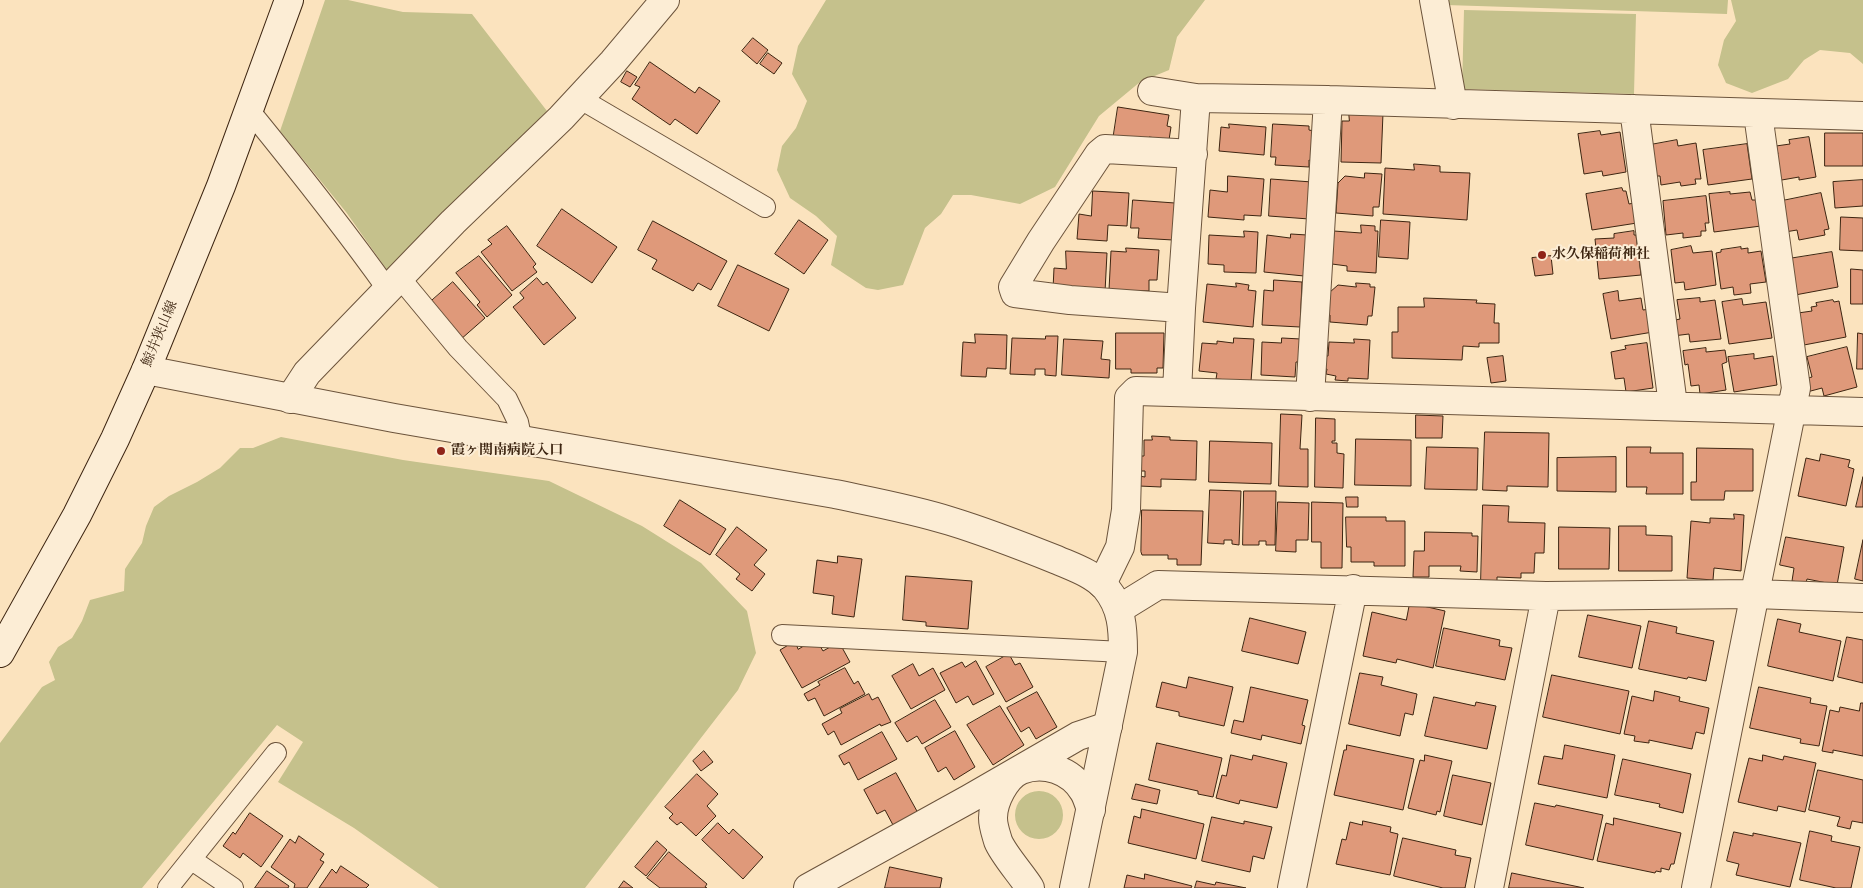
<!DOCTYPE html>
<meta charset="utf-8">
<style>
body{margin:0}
canvas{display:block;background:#fbe3be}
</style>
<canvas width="1863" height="888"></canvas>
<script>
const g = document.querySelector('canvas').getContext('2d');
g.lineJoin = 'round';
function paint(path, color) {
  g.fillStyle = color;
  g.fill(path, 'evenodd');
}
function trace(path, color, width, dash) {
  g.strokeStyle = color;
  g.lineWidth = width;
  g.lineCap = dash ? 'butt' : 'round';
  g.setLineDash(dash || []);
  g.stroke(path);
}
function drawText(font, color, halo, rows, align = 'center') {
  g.font = font + ' Vollkorn,"Noto Serif JP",serif';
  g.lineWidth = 4;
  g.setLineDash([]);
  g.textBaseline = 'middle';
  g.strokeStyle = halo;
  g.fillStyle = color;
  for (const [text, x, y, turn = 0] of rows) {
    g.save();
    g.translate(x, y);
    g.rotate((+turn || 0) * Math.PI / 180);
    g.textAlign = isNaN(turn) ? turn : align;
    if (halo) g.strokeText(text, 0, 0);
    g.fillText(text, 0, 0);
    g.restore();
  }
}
paint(new Path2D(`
 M325,0h23l55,12 69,2 75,97 -160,159 -41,-58 -66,-81z
 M826,0h379l-28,37 -8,33 -29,12 -41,34 -44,71 -35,17 -49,-9h-18l-12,19 -16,14 -22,57 -25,5 -12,-2 -35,-23 6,-29 -21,-20 -26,-18 -13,-28 5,-24 14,-18 11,-27 -15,-27 6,-28z
 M1445,0h283l-1,14 -281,-9z
 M1731,0h132v64l-13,-11 -30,-3 -16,10 -16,19 -36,14 -26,-10 -8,-18 6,-25 12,-19z
 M1464,10l172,4 -2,80 -172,-5z
 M281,437l122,23 146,21 93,45 59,37 46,48 9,42 -18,37 -153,198h-146l-85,-60 -76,-46 25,-40 -26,-17 -135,163h-142v-145l42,-56 13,-7 -6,-18 9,-15 14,-9 10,-17 8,-21 34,-9 1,-22 17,-26 4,-17 8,-19 15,-11 28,-14 23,-14 20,-20h13z
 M1015 815a24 24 0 1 1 48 0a24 24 0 1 1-48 0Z`), '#c5c18c');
const building = new Path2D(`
 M753,38l15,12 -11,14 -15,-13z
 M768,53l14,10 -8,11 -14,-10z
 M650,62l45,31 4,-6 21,14 -23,33 -22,-15 -5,6 -38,-26 8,-12 -5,-2z
 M627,71l10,6 -7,10 -9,-5z
 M1118,107l51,8 -2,11 4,1 -2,13 -20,-3 -2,9 -34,-6z
 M1349,112l34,1 -2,50 -40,-1 1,-41h7z
 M1229,124l37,3 -2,28 -45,-4 2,-24 8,1z
 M1273,124l36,2v4l5,1 -2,30 -3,-1v7l-34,-2 1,-8h-5z
 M1600,131l1,4 19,-3 6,40 -23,4 -1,-5 -18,3 -6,-40z
 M1825,133h38v33h-38z
 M1809,137l7,40 -17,3v-3l-23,4 -5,-26 7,-1 -2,-8 14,-2 -1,-4z
 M1677,140l1,6 18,-3 5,36h-6l1,5 -15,2 -1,-4 -19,3 -1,-9h-5l-5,-31z
 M1747,144l5,35 -44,6 -5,-35z
 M1414,164l26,2v6l30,1 -3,47 -84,-6 2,-46 29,2z
 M1365,173l17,1 -3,33h-6v9l-37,-3 2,-30 7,-7 19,2z
 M1228,176l36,3 -3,37 -17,-1v5l-36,-3 2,-27 17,2z
 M1271,179l41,3 -3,37 -40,-3z
 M1863,180v26l-28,2 -2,-26z
 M1622,188l1,3h3l3,13 5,-1 3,20 -45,7 -6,-36z
 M1093,191l36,2 -2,33 -19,-1 -1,16 -30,-2 2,-25 12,2z
 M1730,192v2l20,-2 2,8h5l4,26 -47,6 -5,-38z
 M1821,193l8,36 -5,1 1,5 -26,5 -2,-10 -12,2 -3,-31z
 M1706,196l3,27h-4l1,8h-5v5l-18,2v-5l-17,2 -3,-34z
 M1133,200l42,3 -2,37 -35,-2 1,-10h-8z
 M562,209l55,38 -25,36 -55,-37z
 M1841,217l22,1v33l-23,-1z
 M799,220l29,20 -24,34 -29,-20z
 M1381,220l29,2 -2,37 -29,-2z
 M653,221l74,40 -16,29 -13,-7 -5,8 -41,-22 5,-9 -19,-10z
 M1361,225l14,1v5h3l-2,42 -29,-2v-5l-15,-2 2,-33 27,2z
 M507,226l29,38 -3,3 4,5 -25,19 -31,-39 11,-8 -4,-4z
 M1244,231l14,1 -2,41 -32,-1v-7l-16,-1 1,-29 35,2z
 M1634,231v4h2l5,40 -42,4 -4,-40 19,-1v-4z
 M1291,234l16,1 -3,41 -40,-4 3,-37 23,3z
 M1691,246l2,7 19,-2 4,34 -31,5 -1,-8 -9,1 -4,-33z
 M1741,247v2l7,-1v5l13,-2 5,31 -16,2 1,9 -17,2 -1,-8 -12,2 -5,-36 5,-1v-2z
 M1126,248l33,2 -2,30h-8v11l-40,-1 2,-39 15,1z
 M1066,251l41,2 -2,39 -52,-3 1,-21 12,1z
 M1832,252l6,35 -43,8 -7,-36z
 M479,256l33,39 -25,22 -10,-12 3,-3 -24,-29z
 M1551,256l2,18 -18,2 -3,-18z
 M738,265l51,24 -20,42 -51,-25z
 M1851,269l12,1v34h-12z
 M537,278l6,7 4,-3 29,36 -32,27 -31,-38 11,-9 -4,-5z
 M1274,280l28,2 -2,45 -38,-2 2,-35 9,1z
 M453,282l32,36 -25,22 -32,-36z
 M1236,283l13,2 -1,5 8,1 -3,36 -50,-5 4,-38 29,3z
 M1356,283l14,1v3h5l-3,29h-4l-1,9 -37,-3v-7h-2l2,-23 8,-7 18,2z
 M1618,291l1,10 22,-3 2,12 7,-1 3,23 -42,7 -8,-45z
 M1424,298l53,2 -1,3 19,1 -1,19h5v20h-20v4l-16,-1 -1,14 -70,-2v-26h6v-25h26z
 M1700,298v4l15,-2 6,39 -31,3 -1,-8 -16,2 -2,-15 9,-2 -3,-19z
 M1742,299l1,6 23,-3 6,36 -43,6 -7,-42z
 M1833,300l1,2 5,-1 7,36 -42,8 -6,-32 14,-2 -1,-4 6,-1 -1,-3z
 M1116,333h48l-1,35h-6v5h-26v-4h-15z
 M1858,333l5,1v35h-6z
 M975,334l32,1 -1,34 -19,-1 -1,9 -25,-1 2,-34 12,1z
 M1046,336h12l-2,40 -11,-1v-6h-10v6l-25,-1 2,-36 33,1z
 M1234,338l20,1 -3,43 -35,-3 1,-6 -18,-2 3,-28 15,1v-3l16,2z
 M1282,338l19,1 -1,23h-4l-1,15 -34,-2 1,-33 19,1z
 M1064,339l39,2 -2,18 9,1 -1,18 -47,-3z
 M1354,339l16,1 -2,39 -20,-1v3l-13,-1 1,-4 -10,-2 1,-5h-3l1,-13h3l1,-14 25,1z
 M1647,343l6,45 -27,4 -2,-14 -9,1 -4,-27 15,-3 -1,-3z
 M1847,347l10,40 -33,9 -2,-8 -15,4 -3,-13 8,-2 -5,-20z
 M1706,348v4l19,-2 2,12 -5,2 4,26 -26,4 -1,-9 -8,1 -3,-22 -3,1 -2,-14z
 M1754,354v5l19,-3 4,29 -43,7 -6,-35z
 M1503,356l3,25 -15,2 -4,-25z
 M1281,414l21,1 -2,34h8v38l-29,-1z
 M1416,415l27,1 -1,22h-26z
 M1316,418l19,1v22h-3v2h5v10l7,1 -1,34 -28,-1z
 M1485,432l64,1 -1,54 -41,-1v5l-24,-1z
 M1152,436l18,1v3l27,1 -1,39 -35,-1v8l-22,-1v-10l6,1v-6h-5l1,-15h3v-16h8z
 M1356,439l55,1v46l-56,-1z
 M1210,441l62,2 -1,41 -62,-2z
 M1427,447l51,1 -1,42 -52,-1z
 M1627,447h24l-1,6h33v41h-37l1,-7h-20z
 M1697,448l56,1v42h-28l-1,9h-33v-18h5z
 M1821,454l29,6 -2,7 6,2 -8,37 -48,-10 8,-38 13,3z
 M1616,457v35l-59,-1v-33z
 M1863,477v30h-7z
 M1210,490l31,1 -2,54 -7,-1v-4h-8v4l-16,-1z
 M1244,491h32l-1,54h-9v-4h-7v4h-16z
 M1346,497h12v10h-11z
 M680,500l46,29 -16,26 -46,-29z
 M1278,502l31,1 -1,37h-12v12l-20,-1z
 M1312,502l31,1 -1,65h-21v-26h-9z
 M1483,505l26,1 -1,16 37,1 -1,30h-9l-1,20h-13v5l-24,-1v5h-16z
 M1142,510l61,1 -2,54h-24v-6h-9v-4h-26l-1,-3z
 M1734,514l10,1 -3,56 -27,-3 -1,12 -26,-2 4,-57 19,2v-5l24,1z
 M1346,517h40v4h19v45h-31v-4h-23v-15h-4z
 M1619,526h27v9l26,1v35h-53z
 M737,527l30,23 -13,15 11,9 -13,17 -16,-12 4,-5 -24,-19z
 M1559,527l51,1 -1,41h-50z
 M1425,532l47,1v3h6l-1,36 -17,-1 1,-5h-32v11h-16l1,-26h10z
 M1786,537l58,10 -7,38 -30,-6 -1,4 -14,-2 2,-13 -14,-3z
 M1863,540v41l-8,-2z
 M838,556l24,3 -8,58 -22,-3 2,-18 -21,-3 4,-33 20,3z
 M906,576l66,5 -4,48 -42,-3v-4l-23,-2z
 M1410,603l35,8 -12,57 -36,-9 -1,4 -33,-7 9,-44 34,8z
 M1588,615l53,11 -9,42 -53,-11z
 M1250,618l56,14 -8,32 -56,-13z
 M1778,619l23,5 -2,8 42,9 -8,40 -65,-15z
 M1649,621l28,6 -1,6 38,8 -8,40 -18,-4 -1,2 -48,-10z
 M1444,628l56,12 -1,6 13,2 -7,32 -69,-14z
 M1847,637l16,3v43l-25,-6z
 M816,639l7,12 16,-9 11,20 -48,26 -22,-38 15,-9 3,8z
 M1009,654l6,11 5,-2 13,24 -27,15 -20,-35z
 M976,661l18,33 -21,11 -5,-9 -12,7 -16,-30 22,-11 3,5z
 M913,664l6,12 14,-8 12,22 -34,19 -19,-33z
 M845,668l9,16 4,-3 7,13 -41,22 -9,-18 -7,3 -4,-7 16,-9 -2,-3z
 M1360,673l23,4 -2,8 36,9 -4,21 -8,-2 -5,23 -51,-12z
 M1552,675l77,16 -9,43 -77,-17z
 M1189,677l44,10 -9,39 -45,-10v-4l-23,-5 6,-25 24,6z
 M1251,687l57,13 -6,25 3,1 -4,18 -39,-9 -1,5 -30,-7 3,-13 9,2z
 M1759,687l52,11 -1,5 17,3 -8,40 -19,-3 1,-4 -51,-11z
 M1655,691l25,6 -1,4 30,7 -5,26 -8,-2 -4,17 -43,-9v3l-15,-2 1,-5 -11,-2 8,-38 21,5z
 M1037,692l20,35 -21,12 -7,-12 -8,5 -14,-24z
 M869,694l3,6 6,-3 13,25 -10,4 -1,-2 -39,21 -7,-14 -6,4 -6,-11 20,-11 -2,-4z
 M1434,697l41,9 1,-4 20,4 -9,43 -62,-13z
 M935,700l16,27 -29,17 -5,-8 -10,6 -12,-19z
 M1861,703h2v53l-30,-6v3l-11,-2 8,-41 9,2 1,-5 19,4z
 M1000,706l24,39 -31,20 -26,-40z
 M955,731l20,36 -21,13 -8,-13 -8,5 -13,-24z
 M882,732l15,27 -39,21 -9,-18 -5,3 -5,-9z
 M1157,743l65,15 -9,39 -15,-3v-3l-49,-11z
 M1347,745l67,14 -11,51 -69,-15 10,-45h2z
 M1565,745l50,10 -8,43 -69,-14 6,-28 18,3z
 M704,751l9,11 -12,9 -8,-10z
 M1231,755l21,5 1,-5 34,8 -10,45 -37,-8 -1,4 -23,-6 6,-23 4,1z
 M1425,755l27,6 -12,51 -3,-1 -1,4 -28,-7 12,-48 4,1z
 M1763,755l20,5 1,-4 32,7 -11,49 -27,-6 -1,5 -39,-9 11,-44 13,3z
 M1623,759l68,15 -8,39 -24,-6 1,-3 -45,-9z
 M1818,770l45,10v43l-11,-2 -2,8 -13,-3 3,-9 -31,-7z
 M896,773l22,40 -25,12 -8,-15 -8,4 -13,-24z
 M697,774l21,20 -11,12 9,10 -20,20 -15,-14 -4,3 -8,-7 4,-4 -8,-7z
 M1453,775l38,8 -9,42 -38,-9z
 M1136,784l24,6 -3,14 -25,-5z
 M1535,803l20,4 1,-2 47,10 -10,45 -67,-15z
 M1142,809l62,15 -8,35 -68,-16 6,-27 6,2z
 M250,813l33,23 -22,31 -18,-14 -3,5 -17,-12 10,-14 2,2z
 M1212,817l32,7v-3l28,6 -8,32 -11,-3 -3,16 -48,-11z
 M1614,818l67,15 -7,31h-3l-2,6 -8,-2v4l-5,-1 -1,2 -58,-12 9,-38 7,2z
 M1363,821l28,6 -1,5 8,2 -8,41 -54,-11 6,-25 4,1 4,-18 12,3z
 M718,823l11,11 4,-5 30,28 -20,22 -41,-39z
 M1810,831l22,5 -1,5 29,6 -9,41h-15l-36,-8z
 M1734,832l19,4v-3l48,10 -11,44 -54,-12 3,-11 -12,-3z
 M299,836l25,18 -4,6 4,2 -17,26h-13l1,-4 -24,-17 19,-28 5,4z
 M1403,838l53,12 -1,5 16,3 -6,30h-22l-49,-12z
 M657,841l10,9 -21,26 -11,-9z
 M669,852l38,32 -2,3 2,1h-47l-13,-10z
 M341,866l28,19 -3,3h-47l13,-19 4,4z
 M890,867l52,11 -2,10h-55z
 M267,871l22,15 -1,2h-33z
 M1512,873l72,15h-75z
 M1145,874l47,12 -1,2h-67l3,-13 17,4z
 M624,881l9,7h-14z
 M1197,881l18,4 1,-3 30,6h-51z`);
paint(building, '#df997a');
trace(building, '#3d2511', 1);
const service = new Path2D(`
 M579,98l186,109
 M249,110c48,59 95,118 139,180
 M400,278l58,70 49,51 11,23 4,19
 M782,635l341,17
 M192,860l41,28
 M168,888l108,-135`);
const minor = new Path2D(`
 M1434,0l19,105
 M1152,91l44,7 132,2 535,16
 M1634,109l39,296
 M1181,308l-111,-8 -55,-7 -2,-6 28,-46 58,-87 6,-5 88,5
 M1177,392l4,-84 15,-210
 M1310,397l18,-297
 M290,399l17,-26 146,-151 108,-104 52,-56 52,-62
 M1102,584l18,-37 6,-37 3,-112 7,-7 727,21
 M1119,609l39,-24 388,11 209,-2 108,4
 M808,888l161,-89 109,-63 30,-10
 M1030,888c-8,-13 -27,-34 -32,-47 -2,-7 -5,-15 -5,-23 0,-16 12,-41 28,-48 23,-9 50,0 63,22 3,5 5,12 7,18
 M1292,888l61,-299
 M1489,888l57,-292
 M1696,888l100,-500 -38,-274`);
const tertiary = new Path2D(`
 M146,370l248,48 441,76c38,8 77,15 115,27 36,11 72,25 107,39 16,7 37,14 49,28 16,20 17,40 17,64l-49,236`);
const secondary = new Path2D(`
 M0,653l77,-138 38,-76 31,-69 75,-184 68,-186`);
trace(service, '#6c543c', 22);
trace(minor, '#6c543c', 30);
trace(tertiary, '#6c543c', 30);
trace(secondary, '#3d2511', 30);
trace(service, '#fcedd5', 20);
trace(minor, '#fcedd5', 28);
trace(tertiary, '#fcedd5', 28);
trace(secondary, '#fcedd5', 28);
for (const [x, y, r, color] of [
 [1542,255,5,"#8f2418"],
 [441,451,5,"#8f2418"]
]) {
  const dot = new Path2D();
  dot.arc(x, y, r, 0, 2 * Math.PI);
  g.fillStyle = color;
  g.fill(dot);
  trace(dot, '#fcedd5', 2);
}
drawText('bold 14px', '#3d2511', '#fcedd5', [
 ["水久保稲荷神社",1552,255],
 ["霞ヶ関南病院入口",451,451]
], 'left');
drawText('14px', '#3d2511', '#fcedd5', [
 ["鯨井狭山線",161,334,-67]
]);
</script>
